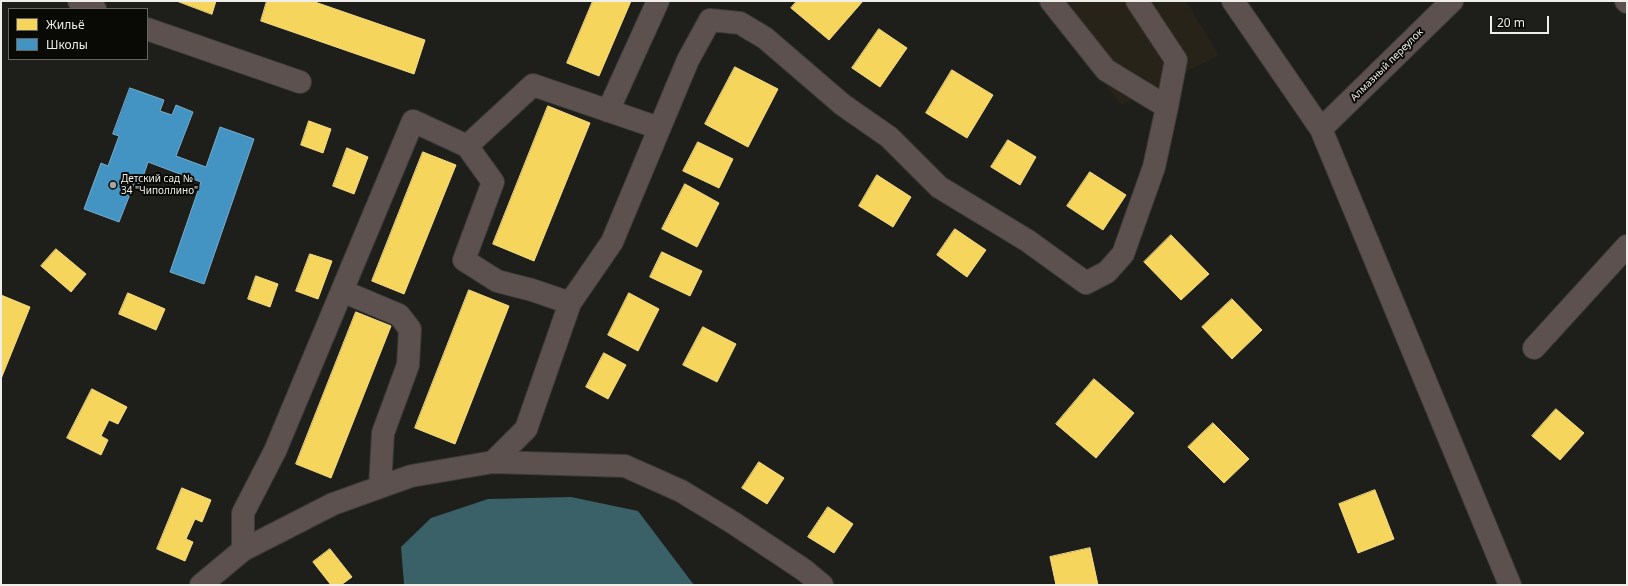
<!DOCTYPE html>
<meta charset="utf-8">
<style>
body{margin:0}
#map{position:relative;width:1628px;height:586px;overflow:hidden;background:#1e1e1a;font-family:"Noto Sans",sans-serif}
canvas{display:block}
.frame{position:absolute;inset:0;border:2px solid #efeee9;pointer-events:none}
.legend{position:absolute;left:8px;top:8px;width:140px;height:52px;box-sizing:border-box;background:#090906;border:1px solid #656561;margin:0;padding:5px 7px;list-style:none;font-size:12px;color:#efeee9}
.legend li{display:flex;align-items:center;gap:8px;height:20px}
.legend b{width:20px;border:1px solid #656561}
.scale{position:absolute;left:1490px;top:16px;width:59px;height:18px;box-sizing:border-box;border:2px solid #efeee9;border-top:0;padding-left:5px;font-size:12px;line-height:14px;white-space:nowrap;color:#efeee9;-webkit-text-stroke:3px #090906;paint-order:stroke}
</style>
<div id="map">
<canvas width="1628" height="586"></canvas>
<div class="frame"></div>
<ul class="legend">
<li><b style="height:11px;background:#f6d55c"></b>Жильё</li>
<li><b style="height:11px;background:#4393c3"></b>Школы</li>
</ul>
<div class="scale">20 m</div>
</div>
<script>
const g = document.querySelector('canvas').getContext('2d');
g.lineJoin = 'round';
function paint(path, color) {
  g.fillStyle = color;
  g.fill(path, 'evenodd');
}
function trace(path, color, width, dash) {
  g.strokeStyle = color;
  g.lineWidth = width;
  g.lineCap = dash ? 'butt' : 'round';
  g.setLineDash(dash || []);
  g.stroke(path);
}
function drawText(font, color, halo, rows, align = 'center') {
  g.font = font + ' "Noto Sans",sans-serif';
  g.lineWidth = 4;
  g.setLineDash([]);
  g.textBaseline = 'middle';
  g.strokeStyle = halo;
  g.fillStyle = color;
  for (const [text, x, y, turn = 0] of rows) {
    g.save();
    g.translate(x, y);
    g.rotate((+turn || 0) * Math.PI / 180);
    g.textAlign = isNaN(turn) ? turn : align;
    if (halo) g.strokeText(text, 0, 0);
    g.fillText(text, 0, 0);
    g.restore();
  }
}
paint(new Path2D(`
 M1042,1h144l33,54 -98,50z`), '#272318');
paint(new Path2D(`
 M571,497l67,14 56,74 -290,-1 -3,-37 30,-29 57,-19z`), '#3a6068');
const homes = new Path2D(`
 M177,1h39l-4,13z
 M267,1h45l113,39 -11,34 -153,-53z
 M593,1h38l-32,75 -32,-13z
 M797,1h66l-34,39 -38,-32z
 M879,29l28,19 -27,39 -28,-19z
 M735,67l43,22 -30,58 -43,-23z
 M952,70l41,25 -26,43 -41,-25z
 M548,106l42,17 -56,138 -41,-17z
 M309,121l22,8 -8,24 -22,-8z
 M1008,140l28,17 -16,28 -29,-18z
 M698,142l35,17 -14,29 -36,-17z
 M347,148l21,9 -14,37 -21,-8z
 M423,152l33,13 -52,129 -32,-13z
 M1090,172l36,23 -23,35 -36,-24z
 M877,175l34,22 -18,30 -34,-21z
 M685,184l34,19 -22,44 -35,-18z
 M955,229l31,21 -19,27 -30,-22z
 M1171,235l38,39 -28,26 -37,-38z
 M56,249l30,25 -15,18 -30,-26z
 M662,252l40,19 -12,25 -40,-19z
 M310,254l22,7 -14,38 -22,-8z
 M256,276l22,8 -8,23 -22,-8z
 M469,290l40,16 -54,138 -40,-16z
 M128,293l37,16 -9,21 -37,-16z
 M629,293l30,16 -21,42 -30,-16z
 M1,295l29,12 -29,72z
 M1232,299l30,31 -30,29 -30,-32z
 M356,312l35,14 -60,152 -35,-14z
 M703,327l33,17 -19,38 -34,-17z
 M604,353l22,12 -18,34 -22,-12z
 M1094,379l40,34 -38,45 -40,-34z
 M92,389l35,18 -9,17 -9,-4 -8,16 7,4 -7,15 -34,-17z
 M1556,409l28,24 -24,27 -28,-24z
 M1213,423l36,36 -25,24 -36,-36z
 M759,462l25,16 -17,26 -25,-16z
 M182,488l29,12 -9,22 -7,-3 -9,20 7,3 -8,19 -28,-12z
 M1375,490l19,49 -36,14 -19,-49z
 M828,507l25,17 -19,29 -26,-16z
 M1090,548l8,37h-42l-6,-28z
 M330,549l22,28 -11,8h-10l-18,-23z`);
paint(homes, '#f6d55c');
trace(homes, '#f4dc86', 1);
const schools = new Path2D(`
 M130,88l34,12 -4,11 12,4 4,-10 17,7 -17,44 30,11 14,-40 34,12 -50,145 -34,-12 31,-90 -53,-20 -8,24 -6,-2 -15,38 -35,-13 17,-46 7,3 11,-30 -6,-2z`);
paint(schools, '#4393c3');
trace(schools, '#77aece', 1);
const minor = new Path2D(`
 M79,1l16,8
 M1137,1l39,59 -9,47
 M1233,1l88,128 189,456
 M1626,1l1,1
 M147,29l153,53
 M608,111l50,-110
 M1321,129l131,-128
 M467,146l26,36 -29,78 33,21 35,9 38,13
 M342,291l57,24 11,14 -2,36 -25,68 -3,54
 M1534,348l93,-102
 M493,462l132,4 56,25 51,31 72,48 18,15
 M243,550v-37l32,-62 138,-330 54,25 66,-61 126,43
 M201,585l42,-35 90,-46 78,-28 82,-14 33,-33 44,-126 42,-61 76,-182 22,-40 30,3 25,15 78,67 46,32 50,50 89,54 58,42 21,-11 16,-18 31,-87 13,-60 -61,-37 -55,-69`);
trace(minor, '#3a3a38', 24);
trace(minor, '#5c514e', 22);
for (const [x, y, r, color] of [
 [113,185,4,"#a6a5a1"]
]) {
  const dot = new Path2D();
  dot.arc(x, y, r, 0, 2 * Math.PI);
  g.fillStyle = color;
  g.fill(dot);
  trace(dot, '#090906', 1.5);
}
drawText('10px', '#efeee9', '#090906', [
 ["Алмазный переулок",1387,65,-45]
]);
drawText('10px', '#efeee9', '#090906', [
 ["Детский сад №",121,179],
 ["34 \"Чиполлино\"",121,191]
], 'left');
</script>
